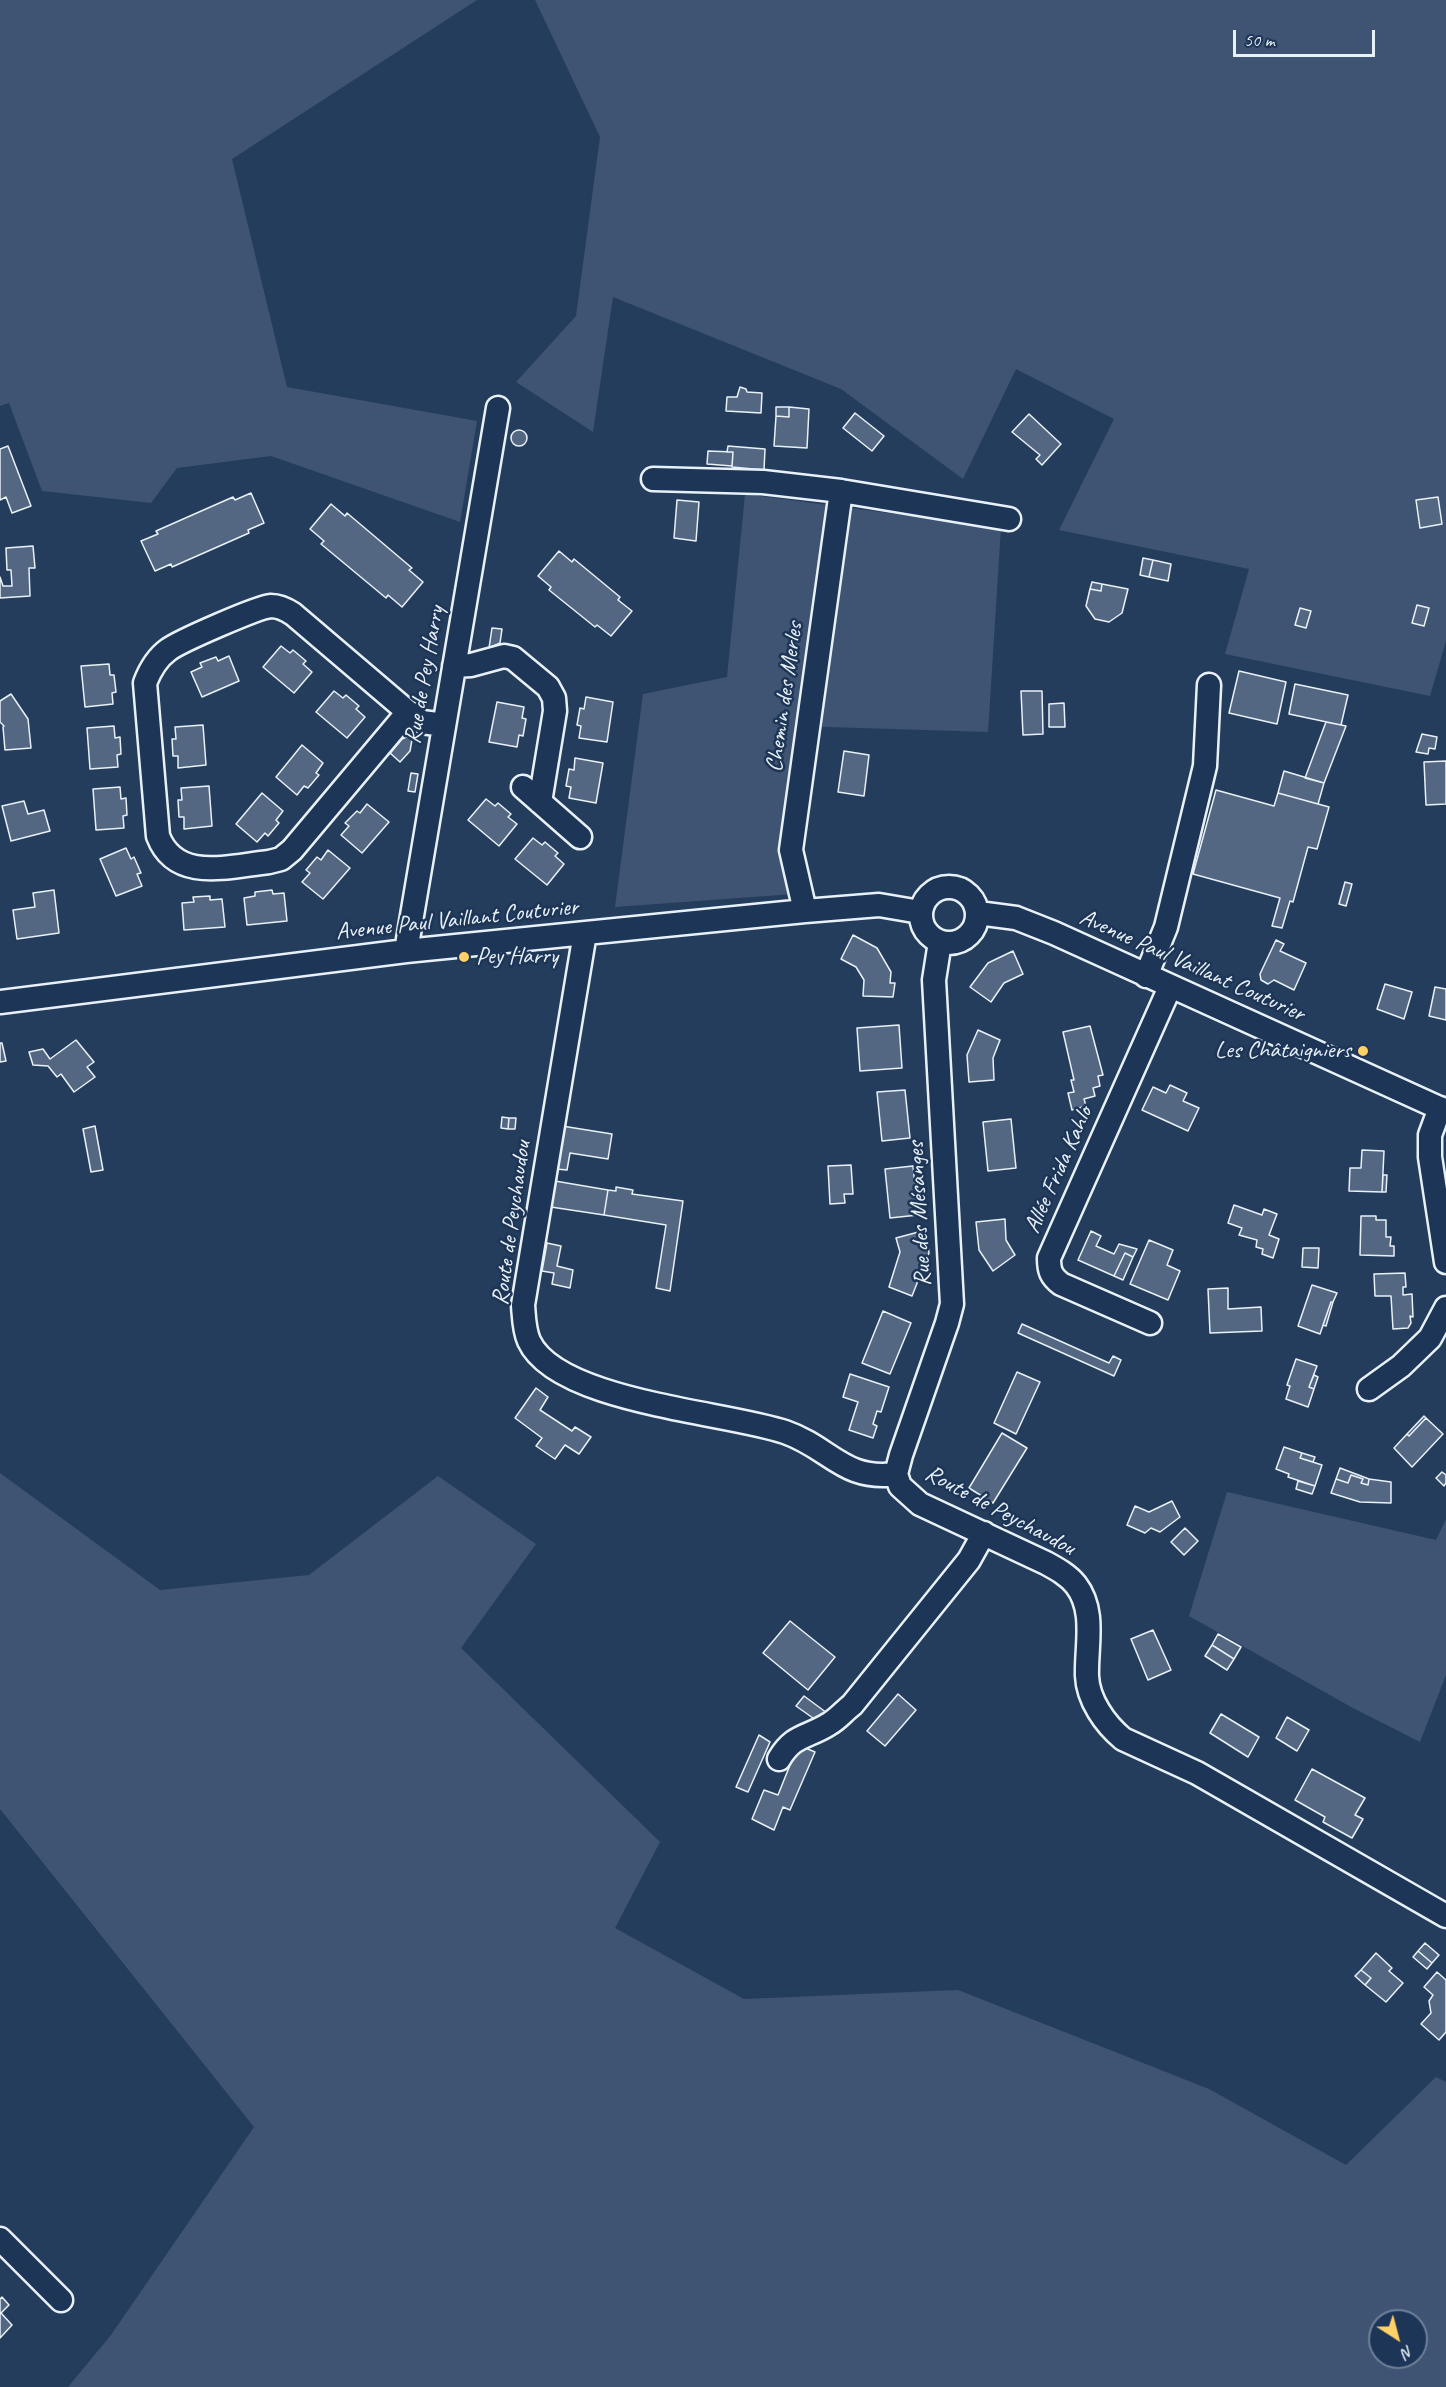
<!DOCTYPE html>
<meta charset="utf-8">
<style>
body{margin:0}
#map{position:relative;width:1446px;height:2387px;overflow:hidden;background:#253d5d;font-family:Caveat,sans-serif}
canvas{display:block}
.north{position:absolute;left:1368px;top:2309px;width:60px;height:60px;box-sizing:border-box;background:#1d3557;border:2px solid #6e8097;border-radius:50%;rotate:144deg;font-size:16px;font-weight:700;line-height:24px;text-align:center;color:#e8f1f8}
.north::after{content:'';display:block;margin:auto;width:21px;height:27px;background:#ffd166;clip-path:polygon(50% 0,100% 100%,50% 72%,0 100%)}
.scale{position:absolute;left:1233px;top:30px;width:142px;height:27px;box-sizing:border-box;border:3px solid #e8f1f8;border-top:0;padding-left:8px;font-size:18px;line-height:21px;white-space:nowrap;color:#e8f1f8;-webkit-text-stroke:4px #1d3557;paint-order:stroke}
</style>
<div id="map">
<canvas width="1446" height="2387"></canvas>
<div class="north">N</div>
<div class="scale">50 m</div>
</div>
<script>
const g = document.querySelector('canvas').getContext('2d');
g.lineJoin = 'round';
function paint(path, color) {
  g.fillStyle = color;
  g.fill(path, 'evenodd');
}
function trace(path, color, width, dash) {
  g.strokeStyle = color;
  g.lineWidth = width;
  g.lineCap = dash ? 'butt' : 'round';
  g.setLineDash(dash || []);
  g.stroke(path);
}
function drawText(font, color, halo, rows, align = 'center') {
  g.font = font + ' Caveat,sans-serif';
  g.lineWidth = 5;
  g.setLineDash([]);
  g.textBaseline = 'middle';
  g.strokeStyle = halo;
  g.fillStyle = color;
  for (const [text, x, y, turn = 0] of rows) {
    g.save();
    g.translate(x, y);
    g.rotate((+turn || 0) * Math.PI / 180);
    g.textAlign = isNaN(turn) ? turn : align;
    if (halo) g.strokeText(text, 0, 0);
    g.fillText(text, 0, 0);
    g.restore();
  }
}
paint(new Path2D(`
 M0,0h477l-245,159 55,228 190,34 -17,101 -189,-66 -94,12 -26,35 -109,-12 -33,-88 -9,3z
 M535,0h911v641l-16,55 -205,-42 24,-85 -190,-39 55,-111 -98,-50 -53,110 -122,-90 -228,-92 -20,135 -77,-50 60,-66 24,-179z
 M745,494l256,34 -13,204 -191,-6 -3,168 -179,13 28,-213 84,-17z
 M0,1473l160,117 149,-15 129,-99 98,68 -75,104 199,194 -45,86 129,71 214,-9 251,99 137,76 90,-88 10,5v305h-1378l43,-52 143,-208 -254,-318zM1380,2321h36v36h-36z
 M1227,1492l209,48 10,-21v156l-26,67 -69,-35 -162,-91z`), '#3e5472');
const building = new Path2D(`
 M740,387l6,2 1,3 15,1 -1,20 -35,-2 1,-14h10z
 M776,407h13v10l-13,-1z
 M789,407l20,2 -2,39 -33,-2 2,-30 13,1z
 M855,413l29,23 -12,15 -29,-23z
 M1029,414l32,30 -19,21 -6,-6 4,-4 -28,-23z
 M511 438a8 8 0 1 1 16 0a8 8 0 1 1-16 0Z
 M8,446l23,60 -19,7 -6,-16 -6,3v-51z
 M728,446l37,3 -1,21 -32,-3 1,-15h-6z
 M708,451l25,1 -1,14 -25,-2z
 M251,493l13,30 -16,7 1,3 -77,34 -1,-3 -16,7 -14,-30 17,-7 -2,-3 77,-34 2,3z
 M1438,497l4,27 -22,4 -4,-28z
 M677,500l22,2 -3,39 -22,-3z
 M331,504l14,12 2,-3 65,55 -3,2 14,12 -21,25 -14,-12 -2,3 -65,-54 3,-3 -14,-12z
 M33,546l2,22h-6l1,28 -30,2v-21l3,9h9l-1,-16h-4l-1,-22z
 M559,551l13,11 2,-3 46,38 -2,3 14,11 -21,25 -14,-11 -2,2 -46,-37 2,-3 -13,-11z
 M1143,558l10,2 -4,17 -9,-2z
 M1153,560l18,4 -3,17 -19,-4z
 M1092,582l10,2 -1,7 -11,-2z
 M1102,584l26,5 -6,24 -13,9 -14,-3 -9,-13 4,-17 11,2z
 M1417,605l12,3 -5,18 -12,-3z
 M1300,608l11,3 -5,17 -11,-3z
 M492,628l10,1 -2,14 -11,5z
 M281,646l9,7 3,-3 13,11 -3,3 9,8 -18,21 -31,-26z
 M229,656l10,25 -37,16 -11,-25 11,-5 -2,-4 16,-6 2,4z
 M109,664l1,11h4l2,17 -4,1 1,11 -28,3 -4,-41z
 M1239,671l47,11 -9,42 -48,-11z
 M1295,684l53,11 -7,30 -52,-11z
 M334,691l9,7 3,-3 13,11 -3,3 9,8 -18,21 -31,-26z
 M1021,691h21l1,43 -20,1z
 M11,694l17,25 3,29 -26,2 -2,-23 1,-1 -4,-4v-21z
 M586,697l27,5 -6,40 -28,-4 2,-12 -4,-1 3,-17 4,1z
 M497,702l27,5 -2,11 4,1 -3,17 -4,-1 -2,12 -28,-5z
 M1064,703l1,24h-16v-23z
 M1326,722l20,4 -22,57 -19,-5z
 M203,725l3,40 -28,3v-12h-5l-1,-17h4l-1,-12z
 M114,726l1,12 5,-1 1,17 -4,1 1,12 -28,2 -3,-41z
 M413,734l-3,17 -10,11 -10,-9 12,-14z
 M1422,734l15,3 -2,12 -6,-1 -1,6 -12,-2z
 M302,745l21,18 -7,10 3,2 -11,13 -4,-2 -7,9 -21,-18z
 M844,751l25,4 -5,41 -26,-4z
 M575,758l28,5 -7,40 -27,-5 2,-11 -5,-1 3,-17 5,1z
 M1446,761v43l-20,1 -2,-43z
 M1284,771l40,12 -6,21 -40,-11z
 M411,773l7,1 -3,18 -7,-1z
 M209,786l3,40 -28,3v-12h-5l-1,-17h4l-1,-12z
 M120,787l1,12 5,-1 1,17 -4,1 1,12 -28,2 -3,-41z
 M1216,790l58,16 4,-13 51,14 -12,42 -9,-2 -15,55 -3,-1 -8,27 -10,-2 8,-28 -87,-24z
 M262,793l21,18 -7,9 3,3 -11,13 -3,-3 -8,9 -21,-18z
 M486,799l9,7 3,-3 13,11 -3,3 9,7 -18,22 -31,-26z
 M24,801l4,13 16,-4 6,21 -39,10 -9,-35z
 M367,804l22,18 -27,31 -21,-18 8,-9 -4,-3 12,-12 3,2z
 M533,838l9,7 3,-3 13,11 -3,3 9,8 -17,21 -32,-26z
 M126,848l5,11 3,-2 7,16 -4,1 5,12 -26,10 -16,-37z
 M328,850l22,18 -27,31 -21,-17 8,-9 -4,-3 11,-13 4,3z
 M1345,882l7,2 -6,22 -7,-2z
 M54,890l5,43 -42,6 -4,-29 22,-3 -2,-14z
 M272,890l1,4 11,-1 3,28 -40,4 -3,-27 11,-2v-4z
 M210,896v4l12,-1 3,28 -41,3 -2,-27 12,-1 -1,-5z
 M853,935l24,13 14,24 -1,11h5l-2,14 -30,-1 1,-16 -8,-13 -15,-8z
 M1276,940l8,4 -4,7 26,12 -12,27 -20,-10 -6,4 -7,-4 -1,-6z
 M1013,951l10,23 -19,9 -13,19 -21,-15 18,-24z
 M1385,984l27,8 -8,27 -27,-10z
 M1435,987l11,2v31l-17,-4z
 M899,1025l3,43 -42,3 -3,-43z
 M1090,1026l13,49 -5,1 2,10 -7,2 2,8 -11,3 2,7 -14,4 -4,-17 6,-1 -3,-12h3l-11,-48z
 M978,1030l22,10 -7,18 1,22 -25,2 -2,-27z
 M76,1040l18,22 -7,5 8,10 -21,15 -13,-18 -4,3 -9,-11 -15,-1 -4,-13 14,-3 7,10z
 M0,1043h2l4,18 -6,1z
 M1170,1085l17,8 -4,8 16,7 -11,23 -46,-21 11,-23 13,6z
 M905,1090l5,48 -28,3 -5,-49z
 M502,1117l7,1 -1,11 -7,-1z
 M509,1118h7l-1,11h-7z
 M1011,1119l5,49 -28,3 -5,-49z
 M95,1126l8,44 -12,2 -8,-43z
 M562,1126l50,8 -4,25 -38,-6 -3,17 -11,-1z
 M1362,1150l22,1 -2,41 -33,-1 1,-23h11z
 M851,1165l2,29h-9l1,9 -15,1 -2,-38z
 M913,1166l5,49 -28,3 -5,-49z
 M1383,1175h4l-1,17h-4z
 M555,1181l53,9 -4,25 -53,-8z
 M616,1187l17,3 -1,4 51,7 -13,90 -14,-3 10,-63 -62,-10 4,-25 8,1z
 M1234,1205l28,10 2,-6 13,5 -8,21 10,4 -6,19 -11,-4 1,-5 -7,-2 1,-7 -18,-5 3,-7 -14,-5z
 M1361,1216h15v4h10v17h5l-1,9h4v10l-34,-1z
 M1005,1219l1,21 9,15 -22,16 -14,-21 -3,-28z
 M926,1230l3,23 -17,43 -23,-9 11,-35 -4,-14z
 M1091,1231l10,5 -5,10 18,8 5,-10 18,5 -4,8 -8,-4 -11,23 -36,-16z
 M1149,1240l24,10 -6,15 13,6 -12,29 -38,-16z
 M547,1243l14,3 -4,20 16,4 -3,18 -18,-4 2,-11 -12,-2z
 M1303,1248h16l-1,20 -16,-1z
 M1125,1253l8,4 -10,23 -9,-4z
 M1405,1273l1,14h-3v8l9,-1 1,23 -3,-1 1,7 -3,5 -15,1 -2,-33h-16l-1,-22z
 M1312,1285l25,8 -4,9h-2l-11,32 -22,-8z
 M1228,1288v21l33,-2 1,24 -52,2 -2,-44z
 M1331,1302h2l-7,24 -3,-1z
 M883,1311l28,12 -21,51 -28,-11z
 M1022,1324l87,39 4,-7 8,4 -7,16 -96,-43z
 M1296,1359l21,7 -8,21 5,2 -6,18 -22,-8 4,-13 -3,-1z
 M1017,1372l23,10 -24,52 -22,-11z
 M850,1374l39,13 -8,25 -4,-1 -4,13 4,2 -4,12 -24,-8 9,-28 -15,-5z
 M1314,1375l4,2 -4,12 -5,-2z
 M536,1388l12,9 -8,13 32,21 3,-4 16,10 -12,17 -14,-9 -10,14 -19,-13 6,-8 -27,-20z
 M1424,1416l2,2 -17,18 -2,-2z
 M1426,1418l17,16 -31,33 -18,-19 13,-14 2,2z
 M1002,1433l25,15 -34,55 -24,-15z
 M1284,1447l18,6 -2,5 22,7 -7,21 -27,-9 1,-3 -13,-5z
 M1302,1453l13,4 -2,5 -13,-4z
 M1340,1468l29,11 -1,6 -7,-2 2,-4 -12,-4 -3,8 -12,-4z
 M1442,1472l4,3v8l-2,3 -8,-8z
 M1351,1475l12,4 -2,4 7,2 1,-6 22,3v21l-31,-1 -29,-9 5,-14 12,4z
 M1298,1481l17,5 -3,8 -16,-5z
 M1172,1501l8,16 -20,15 -9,-4 -6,5 -18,-8 8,-19 14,6z
 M1185,1528l13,13 -14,14 -13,-13z
 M790,1621l45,36 -27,33 -45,-37z
 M1153,1630l18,40 -23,10 -17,-41z
 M1218,1634l23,13 -7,12 -22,-14z
 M1212,1645l22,14 -7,11 -22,-14z
 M898,1694l18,16 -31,36 -18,-15z
 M804,1696l23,17 -7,10 -24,-17z
 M1221,1714l38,23 -11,20 -38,-24z
 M1287,1717l22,13 -12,21 -21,-13z
 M759,1735l11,7 -22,50 -12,-5z
 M798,1745l17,7 -25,58 -7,-3 -9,23 -22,-11 12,-29 14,5z
 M1312,1769l53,29 -10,17 8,4 -11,19 -29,-16 2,-5 -30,-17z
 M1425,1943l14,12 -7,8 -14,-12z
 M1418,1951l14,12 -5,6 -14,-12z
 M1376,1953l16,15 -3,3 14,12 -17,19 -21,-17 6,-7 -10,-8z
 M1361,1970l10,8 -6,7 -10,-9z
 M1437,1972l9,8v52l-7,8 -18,-16 10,-11 -2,-12 4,-6 -9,-8z
 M2,2297l7,8 -8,8 11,12 -12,13v-39z`);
paint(building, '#536782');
trace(building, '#e8f1f8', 1.5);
const minor = new Path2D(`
 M653,479l110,3 78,9 168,28
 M454,666l17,-1 33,-9 9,2 35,29 6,11 1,13 -15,91
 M408,712l-116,138 -11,9 -12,3c-40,4 -93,21 -111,-26l-13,-153c5,-13 12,-25 23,-33 12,-9 90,-43 103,-44 8,0 16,4 22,8l115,98 14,10 22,3
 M523,787l57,50
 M921 915a28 28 0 1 1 56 0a28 28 0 1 1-56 0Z
 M805,911l-14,-61 50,-359
 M978,913l38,5 38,15 392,178
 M585,933l-62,372c1,12 1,25 6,36 28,61 197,71 256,91 46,16 58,49 111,42
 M406,951l92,-543
 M1146,976l20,-49 39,-161 4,-81
 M0,1002l406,-51 399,-40 74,-6 41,7
 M1440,1108l-10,27v22l16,105
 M1150,1323l-89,-39c-10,-8 -12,-13 -12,-26l121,-271
 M1369,1389l32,-23 29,-28 16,-30
 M896,1474l4,12 20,18 126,59c11,6 22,12 30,22 20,26 10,61 11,91 1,24 18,48 36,63l74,34 249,143
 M896,1474l5,-19 46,-132 5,-19 -18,-324 6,-38
 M779,1759c15,-25 28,-21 50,-35 9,-5 15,-13 23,-19l117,-145 15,-27
 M0,2239l61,61`);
trace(minor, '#e8f1f8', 27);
trace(minor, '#1d3557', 22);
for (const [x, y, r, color] of [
 [464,957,6,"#ffd166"],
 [1363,1051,6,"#ffd166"]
]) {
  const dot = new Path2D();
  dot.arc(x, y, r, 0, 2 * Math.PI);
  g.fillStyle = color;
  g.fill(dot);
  trace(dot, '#1d3557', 2);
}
drawText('24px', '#e8f1f8', '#1d3557', [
 ["Rue de Pey Harry",425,675,-80],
 ["Chemin des Merles",785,697,-82],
 ["Avenue Paul Vaillant Couturier",457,920,-6],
 ["Avenue Paul Vaillant Couturier",1192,966,24],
 ["Allée Frida Kahlo",1059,1170,-66],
 ["Rue des Mésanges",920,1214,-93],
 ["Route de Peychaudou",512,1223,-82],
 ["Route de Peychaudou",1000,1511,28]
]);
drawText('24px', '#e8f1f8', '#1d3557', [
 ["Pey Harry",476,957],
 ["Les Châtaigniers",1351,1051,"right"]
], 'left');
</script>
